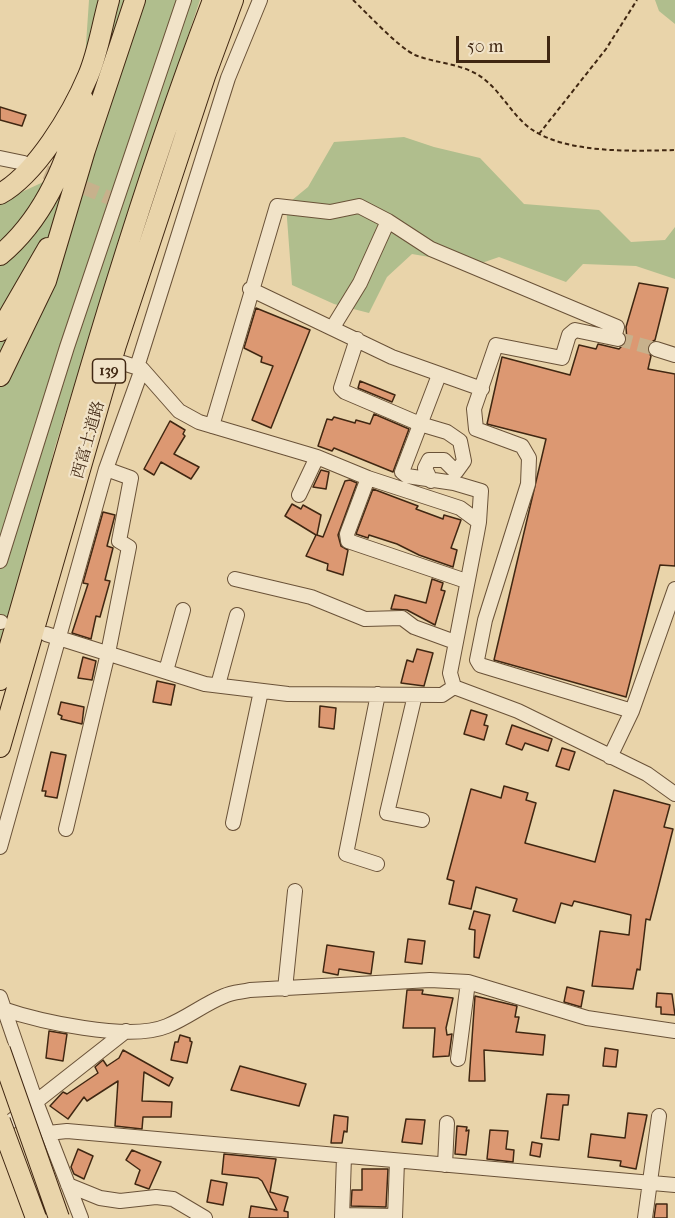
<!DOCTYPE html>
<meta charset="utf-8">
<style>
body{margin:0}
#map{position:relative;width:675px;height:1218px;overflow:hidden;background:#e9d4aa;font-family:"IM FELL French Canon",serif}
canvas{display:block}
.scale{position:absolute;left:456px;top:36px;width:94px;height:27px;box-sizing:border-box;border:3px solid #402712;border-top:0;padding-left:8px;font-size:18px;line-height:21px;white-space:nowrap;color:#402712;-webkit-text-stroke:4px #f1e3c8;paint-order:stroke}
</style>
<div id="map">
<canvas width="675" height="1218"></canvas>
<div class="scale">50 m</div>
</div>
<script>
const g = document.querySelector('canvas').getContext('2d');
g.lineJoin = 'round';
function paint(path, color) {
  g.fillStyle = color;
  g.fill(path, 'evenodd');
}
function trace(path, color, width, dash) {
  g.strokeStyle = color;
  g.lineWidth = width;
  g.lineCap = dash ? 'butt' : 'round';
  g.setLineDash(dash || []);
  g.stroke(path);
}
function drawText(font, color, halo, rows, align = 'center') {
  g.font = font + ' "IM FELL French Canon","Noto Serif JP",serif';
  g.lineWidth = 4.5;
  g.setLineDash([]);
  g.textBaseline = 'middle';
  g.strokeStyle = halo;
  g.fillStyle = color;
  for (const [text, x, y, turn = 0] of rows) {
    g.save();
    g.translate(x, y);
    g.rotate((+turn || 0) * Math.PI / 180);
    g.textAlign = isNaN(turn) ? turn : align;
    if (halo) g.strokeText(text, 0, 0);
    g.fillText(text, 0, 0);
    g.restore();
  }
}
paint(new Path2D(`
 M89,0h111l-69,205 -77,245 -14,66 -40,131v-445l52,-24 33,-119z
 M655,0h20v24l-16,-13z
 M404,137l30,10 46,11 44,46 75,6 32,32 34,-2 10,-13v52l-39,-13 -53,-2 -17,18 -67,-25 -23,8 -64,-11 -25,23 -18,36 -35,-9 -42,-19 -6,-80 22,-18 26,-45z`), '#b0be8d');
const building = new Path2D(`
 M0,107l26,8 -4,11 -22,-6z
 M639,283l29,5 -13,52 -5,3 -3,7 4,6 -3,13 27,5v192l-15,-1 -34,132 -132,-37 52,-221 -59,-15 15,-67 68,18 9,-30 17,4 2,-5 21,5 8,-8 -1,-14z
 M256,308l54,22 -39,98 -19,-8 21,-54 -12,-4 1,-5 -18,-9z
 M360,381l35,14 -3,7 -34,-14z
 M374,414l35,15 -16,43 -59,-24 -2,3 -14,-5 9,-27 5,1 2,-3 21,6 1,-3 14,4z
 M170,421l15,9 -2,4 2,2 -11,18 25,13 -8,12 -30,-17 -7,13 -10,-6z
 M321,470l8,2 -3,17 -13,-2z
 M350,480l7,3 -19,52 3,11 7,4 -5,25 -16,-5 1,-6 -22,-8 10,-21 -31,-19 7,-12 9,5 2,-4 18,10 -4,20 6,2 22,-56z
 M373,489l45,17 -2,3 27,10 1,-4 17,5 -10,28 6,2 -4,17 -34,-12 -22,-11 -28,-9 -1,3 -12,-4z
 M103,512l12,3 -8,31 6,2 -8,32 5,1 -10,36 -4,-1 -5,23 -19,-6 16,-49 -5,-1z
 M432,579l11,4 -2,7 4,1 -10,34 -28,-15 -16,-1 4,-14 31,8z
 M417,649l16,4 -9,33 -23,-3 6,-23 6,2z
 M83,657l13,4 -4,19 -14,-2z
 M157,681l18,4 -4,20 -18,-3z
 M61,702l23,5 -2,17 -21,-5 1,-3 -4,-2z
 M320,706l16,2 -2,21 -15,-2z
 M471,710l16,5 -3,10 4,1 -4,14 -20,-6z
 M512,725l40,14 -4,12 -23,-8 -3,7 -16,-6z
 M562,748l13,4 -6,18 -13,-4z
 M51,752l15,3 -9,43 -12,-2 1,-5h-4z
 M504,786l24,7 -2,7 10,3 -11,40 70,19 19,-72 56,15 -6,22 9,2 -23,91 -4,-1 -6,51 -3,-1 -4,20 -41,-3 8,-55 29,4 2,-20 -57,-14 -2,5 -11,-3 -6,20 -42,-12 4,-12 -41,-12 -5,22 -22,-5 5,-23 -7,-2 24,-90 30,9z
 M474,911l16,4 -11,43 -5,-1 1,-27 -6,-1z
 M408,939l17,2 -3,23 -17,-2z
 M327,945l47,7 -3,22 -32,-5 -1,6 -15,-3z
 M567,987l17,4 -3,16 -17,-5z
 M407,990h16l-1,4 31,4 -7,30 1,7 5,-1 -3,22 -16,1 2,-29h-32z
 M657,993l15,1 3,21 -14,-1v-7h-5z
 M475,996l42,10 -2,11h4l-3,15 29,3 -2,20 -59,-5 1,31h-16z
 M49,1031l18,3 -4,27 -17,-3z
 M180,1035l10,3v3l2,1 -5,21 -16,-3 4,-18h3z
 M605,1048l13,2 -2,17 -13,-1z
 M123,1050l50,28 -4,8 -25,-14 -2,29 30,1 -1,15h-28l-1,12 -27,-3 3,-45 -31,20 -3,-4 -16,22 -18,-13 13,-14 4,2 31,-21 -3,-6 8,-7 4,6 12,-8z
 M240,1066l66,18 -7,22 -68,-16z
 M547,1094l22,1 -1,10h-5l-4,35 -18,-2z
 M628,1113l19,2 -11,54 -16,-3 1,-5 -33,-4 3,-23 34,4z
 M334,1115l14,2 -1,15 -3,-1 -2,12h-11z
 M406,1119l19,1 -3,24 -20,-2z
 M457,1126l10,1 -1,4 3,-1 -3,25 -11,-1z
 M490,1130l18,1 -2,18 8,1 -1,12 -26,-3z
 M532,1142l10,2 -2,13 -10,-2z
 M78,1149l15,7 -9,23 -10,-5 -3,-7z
 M132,1150l29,12 -12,27 -14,-5 5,-14 -14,-10z
 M224,1154l52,5 -6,33 18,5 -4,14 4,1v6h-39l2,-12 26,4 -15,-29 -4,-3 -36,-4z
 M362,1169h26l-2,38 -35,-1 1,-16h10z
 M211,1180l16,3 -4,22 -16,-3z
 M656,1204h11v14h-13z`);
paint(building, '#dc9872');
trace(building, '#402712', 1.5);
trace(new Path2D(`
 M26,164l91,37
 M618,339l38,10`), '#c7b18c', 14, [14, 7]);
const minor = new Path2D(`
 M0,158l24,5
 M388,221l43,28 186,78 -3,11
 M250,289l142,68 90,32
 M357,339l-16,49 4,4 75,32 27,8 13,9 4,20 -8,11 -12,-12h-15l-4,8 6,13
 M618,339l-43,-9 -6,5 -7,23 -66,-13 -22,64 2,20 46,17 7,12 -1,26 -43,136 -8,40 3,5 152,46
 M656,349l19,6
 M123,363l19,6 37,42 20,11 118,35 51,21 92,30 19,14 -2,11 -27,140 4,14 64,24 129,63 28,20
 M137,367l91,-289 32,-78
 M439,375l-37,97 5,4 47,7 27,8 -2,31
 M212,426l65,-220 53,6 29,-6 29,15 -28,62 -27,44
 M368,478l-21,56 1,7 118,40
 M299,495l18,-38
 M0,561l67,-214 117,-347
 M235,579l76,18 54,22 37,-1 12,9 41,15
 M0,622h1
 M46,634l159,50 83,10 154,1 12,-8
 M166,671l17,-61
 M218,685l19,-70
 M415,695l-28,118 35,7
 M610,757l22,-46 43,-122
 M233,823l28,-132
 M66,829l42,-176 21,-106 -10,-6 12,-63 -25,-9
 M0,847l106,-378 36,-100
 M377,864l-31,-10 32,-160
 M285,989l10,-98
 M0,997l36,105 45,116
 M0,1008c38,13 129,34 167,18 20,-8 37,-22 57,-30 8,-4 18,-4 26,-6l180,-10 38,2 119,36 88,13
 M458,1059l10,-77
 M0,1130l126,-99
 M48,1133l19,-2 608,54
 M445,1165l2,-42
 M68,1185l32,13 20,3 36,-4 17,2 32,19
 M342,1215l53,1
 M342,1218l2,-62
 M395,1218l2,-57
 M645,1218l14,-102`);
const highway = new Path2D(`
 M0,194c36,-20 72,-80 88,-118 10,-23 14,-51 21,-76
 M0,255c46,-38 70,-99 83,-156
 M0,331l48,-83
 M0,376l46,-95 39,-131 50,-150
 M0,680c66,-228 128,-458 213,-680
 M0,747l116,-402 89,-269 28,-76`);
trace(minor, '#6a5238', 16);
trace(highway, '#402712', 22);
trace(new Path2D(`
 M353,0c14,13 46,48 62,55 22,9 49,8 69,24 18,14 28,36 47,50 36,25 102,22 144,21
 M539,134l67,-85 31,-49`), '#402712', 2, [4.5, 3]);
trace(minor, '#f1e3c8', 14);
trace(highway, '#e9d4aa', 20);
const highwayBridge = new Path2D(`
 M0,1050l59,168
 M0,1121l36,97`);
trace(highwayBridge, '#402712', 22, []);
trace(highwayBridge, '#e9d4aa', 20);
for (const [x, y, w] of [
 [109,371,33]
]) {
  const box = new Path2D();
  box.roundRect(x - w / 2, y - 12, w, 24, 4.5);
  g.fillStyle = '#f1e3c8';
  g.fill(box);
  trace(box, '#402712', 1.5);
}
drawText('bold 15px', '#402712', null, [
 ["139",109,371]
]);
drawText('16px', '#402712', '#f1e3c8', [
 ["西富士道路",89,440,-74]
]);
</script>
